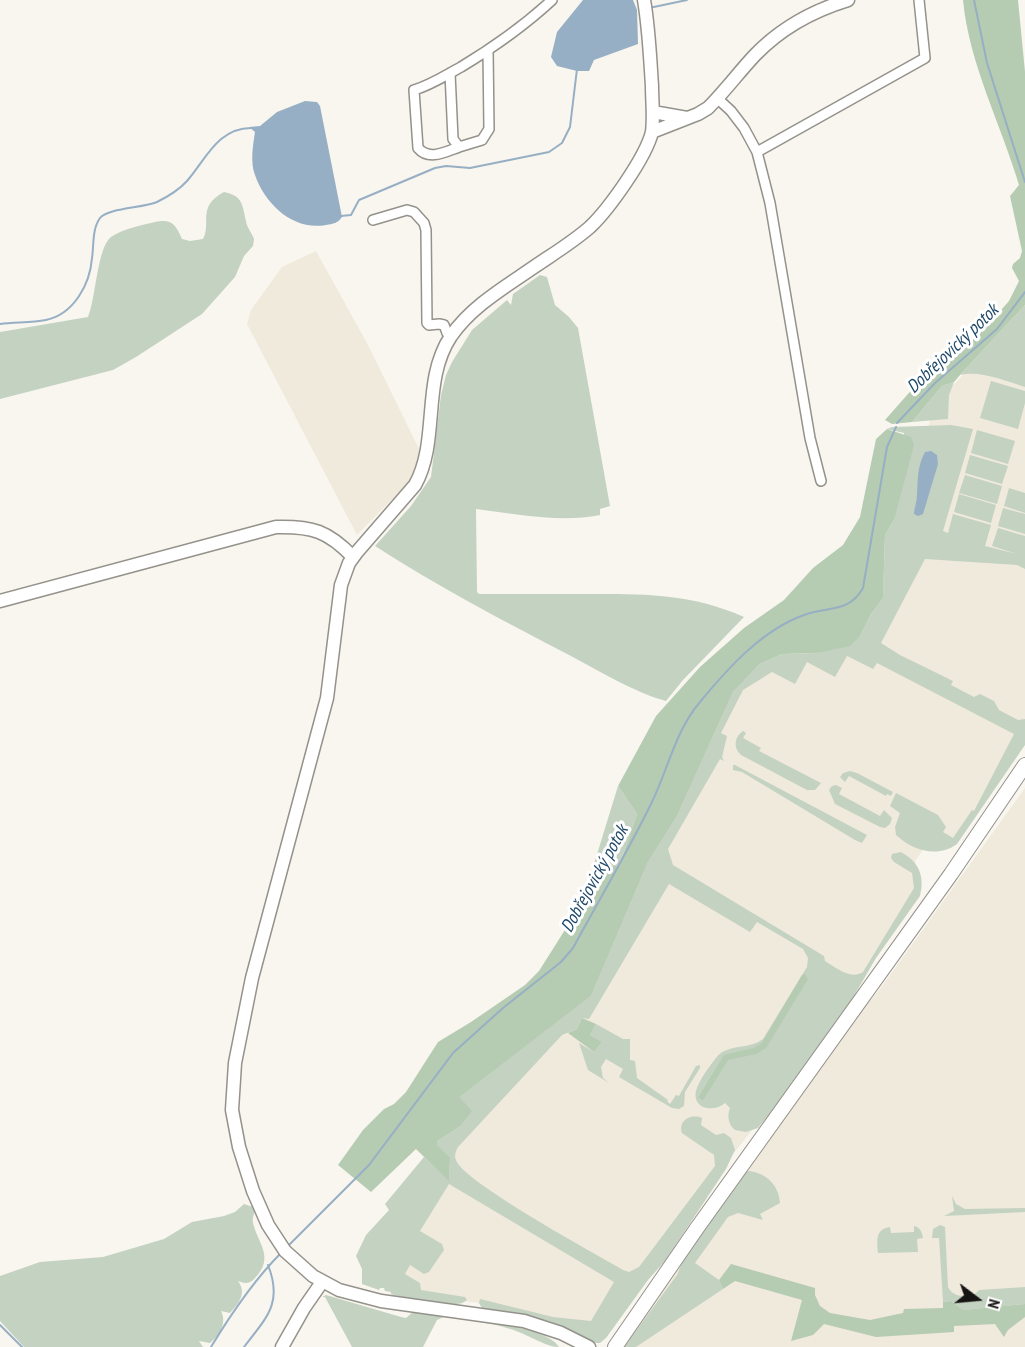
<!DOCTYPE html>
<meta charset="utf-8">
<style>
body{margin:0}
#map{position:relative;width:1025px;height:1347px;overflow:hidden;background:#f9f6ef;font-family:"PT Sans Narrow",sans-serif}
canvas{display:block}
.north{position:absolute;left:947px;top:1269px;width:60px;height:60px;-webkit-text-stroke:4px #fff;paint-order:stroke;rotate:106deg;font-size:16px;font-weight:700;line-height:24px;text-align:center;color:#161513}
.north::after{content:'';display:block;margin:auto;width:21px;height:27px;background:#161513;clip-path:polygon(50% 0,100% 100%,50% 72%,0 100%)}
</style>
<div id="map">
<canvas width="1025" height="1347"></canvas>
<div class="north">N</div>
</div>
<script>
const g = document.querySelector('canvas').getContext('2d');
g.lineJoin = 'round';
function paint(path, color) {
  g.fillStyle = color;
  g.fill(path, 'evenodd');
}
function trace(path, color, width, dash) {
  g.strokeStyle = color;
  g.lineWidth = width;
  g.lineCap = dash ? 'butt' : 'round';
  g.setLineDash(dash || []);
  g.stroke(path);
}
function drawText(font, color, halo, rows, align = 'center') {
  g.font = font + ' "PT Sans Narrow",sans-serif';
  g.lineWidth = 6;
  g.setLineDash([]);
  g.textBaseline = 'middle';
  g.strokeStyle = halo;
  g.fillStyle = color;
  for (const [text, x, y, turn = 0] of rows) {
    g.save();
    g.translate(x, y);
    g.rotate((+turn || 0) * Math.PI / 180);
    g.textAlign = isNaN(turn) ? turn : align;
    if (halo) g.strokeText(text, 0, 0);
    g.fillText(text, 0, 0);
    g.restore();
  }
}
paint(new Path2D(`
 M316,251l52,94 54,110 -9,23 -56,57 -110,-211 4,-14 31,-43z
 M1025,310v432l-71,100 -31,8 -8,11 6,27 -62,94 -102,142 -166,208 -100,-27 -84,-13 -39,-20 78,-93 -38,-38 171,-148 156,-310 80,-24 57,-39 63,-216z
 M1025,788v559h-402l60,-90 80,-109 84,-121 30,-34z`), '#f0eadc');
paint(new Path2D(`
 M224,192c19,4 18,12 22,29 1,7 6,12 8,18l-1,7 -9,10 -9,21 -33,37 -66,43 -23,13 -113,29v-67l88,-15c8,-19 9,-69 23,-80 11,-8 31,-12 44,-15 17,-4 21,3 27,17l8,2 13,-2c9,-16 -7,-32 21,-47z
 M540,275l7,2 8,28 14,12 9,11 32,178 -10,3v6c-40,8 -83,-1 -124,-6l1,83 2,2c35,0 71,0 106,0 58,0 105,-1 159,23l-61,63 -17,21c-30,-8 -67,-30 -95,-45 -67,-35 -133,-69 -196,-110l36,-40 20,-29 10,-82 5,-20 6,-13 20,-32 35,-30 4,5 2,-11z
 M1025,305v82c-19,-6 -45,-17 -65,-12z
 M991,381l34,10v12l-7,26 -38,-11z
 M954,382l-5,13 -1,24 -36,3 30,-36z
 M951,425l22,4 -30,102 5,2 5,-19 38,11 -6,21 32,8 -25,-8 6,-18 27,8v33l-8,-4 -92,-6 -44,84 19,12 53,26 -2,4 23,12 6,-3 14,7 5,9 19,10 7,-1v26l-68,99c-19,14 -44,7 -61,-9l-1,-8 5,-14 -10,-7 6,-13 42,22 8,12 -3,5 10,6 19,-28 2,1 40,-77 -137,-71 -4,6 -26,-13 -12,21 -28,-15 -12,22 -23,-12 -29,18 -22,43 6,3 -5,21 2,4 -4,-2 -52,90 5,16 151,91 1,5c12,7 25,19 38,11l51,-84 -2,-15 -18,-11 -3,-4 1,-4 9,-2c18,10 24,24 19,44l-44,62 -39,67 -40,56 -39,47 -12,4 -11,-2c-7,-6 -8,-14 -5,-22l-5,-5c-11,10 -33,6 -29,-12 3,-11 13,-24 20,-33 11,-15 34,-8 47,-19l44,-72 1,-9 -5,-9 -46,-27 -7,10 -81,-48 -80,135 -7,-1 -5,11 -15,6 -104,112c-2,4 -4,8 -2,13 7,22 140,94 167,110l6,2 10,-5 76,-101 -1,-11 -32,-22c-4,-12 8,-20 20,-15l-1,7 15,10 8,-2 7,5 4,12 -9,19 -61,92 -17,19 -42,58 -6,5h-4l-114,-35 -3,-5 1,-4 73,18 38,4 23,-39 -165,-98 -29,47 22,13 2,6 -15,22 -5,2 -14,-9 -5,9 15,9 1,7 44,7 2,3c-13,12 -60,-1 -76,-6v-2l-6,-1 -1,-3h-4l-1,2 -17,-6v-15l-6,-13 10,-21 23,-25 -4,-6 39,-47 25,23 1,-23 -13,-12v-4l22,-14 -1,-30 133,-101 57,-134 29,-46 56,-124 27,-28 22,-10 35,-1 43,-17 11,-22 12,-16 2,-63 9,-15 10,-87 -17,-4 5,-2z
 M977,430l38,11 -7,23 -37,-11z
 M970,455l38,11 -6,18 -37,-11z
 M965,475l37,11 -5,18 -38,-11z
 M1009,488l16,5v20l-21,-7z
 M959,494l37,11 -5,18 -37,-11z
 M1003,508l22,6v20l-27,-8z
 M743,731l3,2 -3,5 18,10 -2,3 62,32 -6,7h-8l-66,-35c-8,-7 -7,-18 2,-24z
 M733,765h2l132,70 -5,8 -7,-3 -113,-68 -9,-2z
 M850,771l7,2 36,19 -2,4 -4,-2 -1,2 -37,-20 -4,6 -5,-5 3,-4z
 M836,785l6,3 -3,6 41,22 4,-6 8,8 -2,6 -5,4 -5,-1 -45,-23 -6,-14 3,-4z
 M618,786l19,28 -18,52 -25,-2z
 M596,1024l27,15h7v21l5,1 2,17 31,22 -1,1 3,3 6,-9 3,1 17,-30 4,-1v3l-15,24 -1,14 -5,3 -7,-1 -53,-31 4,-8 -17,-10 -5,8 2,11 6,5 -21,-13 -9,-27 15,9 8,-10 -12,-7z
 M749,1171c17,2 30,14 31,32l-20,11 3,6 -25,-7 -10,4 -33,46 24,17 4,9 -87,58h-12l53,-72 7,-17 61,-86z
 M952,1196l4,8 9,5 60,-1v4l-81,4 10,-5z
 M244,1204l9,3 2,2c-1,6 -3,9 -2,14 5,21 22,34 2,55 -5,6 -10,6 -17,3 9,12 1,22 -8,32l-9,-2c6,12 -1,24 -11,32l-11,-2 4,6h-179l-24,-26v-45l40,-14 63,-5 61,-18 28,-17 32,-6 11,-4z
 M940,1225l5,2 3,60c6,11 15,9 26,8l5,-5 46,-3v17l-62,6 -12,-9 -8,1 -4,-64h-7l1,-9z
 M914,1226c6,1 8,6 9,12l-6,1 1,13 -40,1c-1,-12 -3,-24 12,-26l1,6 23,-1z
 M326,1295l75,22 5,1 8,-7c28,4 133,13 145,36 -14,0 -33,-14 -49,-18 -21,-7 -44,-9 -66,-12l-7,3 -14,27h-71l-27,-50h-3z`), '#c4d2c2');
paint(new Path2D(`
 M963,0h55l7,72v233l-65,70 -6,7 -12,4 -30,36 -20,2 -7,-4 30,-34 20,-18 23,-14 29,-28 22,-25 10,-20 -7,-13 1,-4 7,-6 2,-7 -12,-55 9,-11c-18,-61 -50,-121 -56,-185z
 M887,429l24,8 3,8 -20,75 -9,15 -2,63 -12,16 -11,22 -10,10 -33,7 -35,1 -22,10 -27,28 -56,124 -29,46 -57,134 -132,101 13,14 -13,16 -22,14v4l13,12 -1,24 -33,-32 -45,43 -33,-27 25,-35 21,-21 10,-5 12,-12 32,-50 33,-20 54,-37 14,-14 41,-65 14,-42 25,2 18,-52 -19,-28 38,-70 44,-49 44,-39 40,-28 29,-32 30,-23 17,-28 16,-78z
 M805,974l3,5 -42,69 -10,6 -28,6 -25,40 -5,-2 26,-43 30,-7 8,-5 40,-68z
 M582,1018l14,6 -6,11 12,7 -8,10 -26,-19 9,-4z
 M731,1264l84,24v7l5,11 10,7 40,7 33,-7 1,-4 39,-1v-6l8,-1 12,9 62,-6v13l-17,13 -4,7 -9,-13 -41,2v6l-78,5 -52,-13 -11,11 -22,6 11,-41 -67,-19 -12,8 -4,-9z`), '#b5cbb2');
paint(new Path2D(`
 M583,0h50l4,10 1,34 -44,16 -5,11h-12l-20,-5 -6,-9 6,-25z
 M305,101l12,1 3,4 22,111c-4,6 -9,7 -16,8 -33,6 -61,-21 -71,-50 -5,-13 -2,-30 0,-43l-6,-5 11,-1 17,-14z
 M931,451l6,4 1,9 -15,50 -5,2 -4,-2c0,-6 3,-12 3,-19 1,-16 0,-28 8,-43z`), '#97afc4');
trace(new Path2D(`
 M974,0l13,63 38,119
 M649,8l38,-8
 M341,216l10,-1 8,-15 76,-32 11,-2 24,2 79,-16 13,-9 8,-16 7,-58
 M0,324c15,-2 31,-1 46,-4 28,-6 44,-36 46,-62 2,-13 0,-29 8,-40 8,-10 43,-10 57,-16 10,-5 22,-12 30,-21 19,-22 31,-53 64,-53
 M897,423l38,-40 62,-54 28,-37
 M287,1247l82,-82 84,-112 50,-45 58,-46 12,-14c26,-48 54,-95 78,-144 17,-34 24,-73 49,-102 28,-34 62,-72 104,-87 24,-9 45,-2 59,-27l24,-141 9,-20
 M0,1325l22,22
 M211,1347c20,-33 42,-66 70,-94
 M244,1347c23,-30 39,-44 24,-82`), '#97afc4', 2);
const minor = new Path2D(`
 M450,73l3,66 6,8 23,-7 7,-11 -1,-79
 M717,98l14,13 13,17 13,24 13,51 40,235 11,43
 M459,147c-14,5 -30,14 -41,1l-4,-58c17,-5 32,-15 47,-23 33,-20 63,-41 91,-67
 M757,152l168,-94 -6,-58
 M373,220l34,-10 7,2 10,11 2,7 1,93 2,2 10,-1 5,1 3,8 5,3`);
const tertiary = new Path2D(`
 M653,112l34,6
 M652,132l46,-18 10,-6c17,-17 31,-36 47,-53 26,-27 57,-44 93,-55
 M0,601l276,-74c36,-1 52,4 77,30
 M282,1347l22,-39 18,-26
 M589,1347l-28,-14 -37,-12 -143,-20 -42,-11 -26,-14 -28,-25 -17,-26 -15,-34 -14,-44 -7,-37 3,-47 17,-85 75,-280 14,-113 8,-22 8,-11 58,-67c25,-45 6,-104 36,-149 21,-30 54,-49 83,-69 19,-13 39,-25 56,-40 19,-18 56,-70 62,-95 2,-15 0,-31 0,-46 -2,-29 -3,-57 -8,-86`);
const secondary = new Path2D(`
 M615,1347l82,-119 254,-354 74,-109`);
trace(minor, '#94928b', 12);
trace(tertiary, '#94928b', 15);
trace(secondary, '#94928b', 16);
trace(minor, '#fff', 9);
trace(tertiary, '#fff', 12);
trace(secondary, '#fff', 14);
drawText('italic 18px', '#1f4868', '#fff', [
 ["Dobřejovický potok",953,349,-44],
 ["Dobřejovický potok",595,879,-61]
]);
</script>
